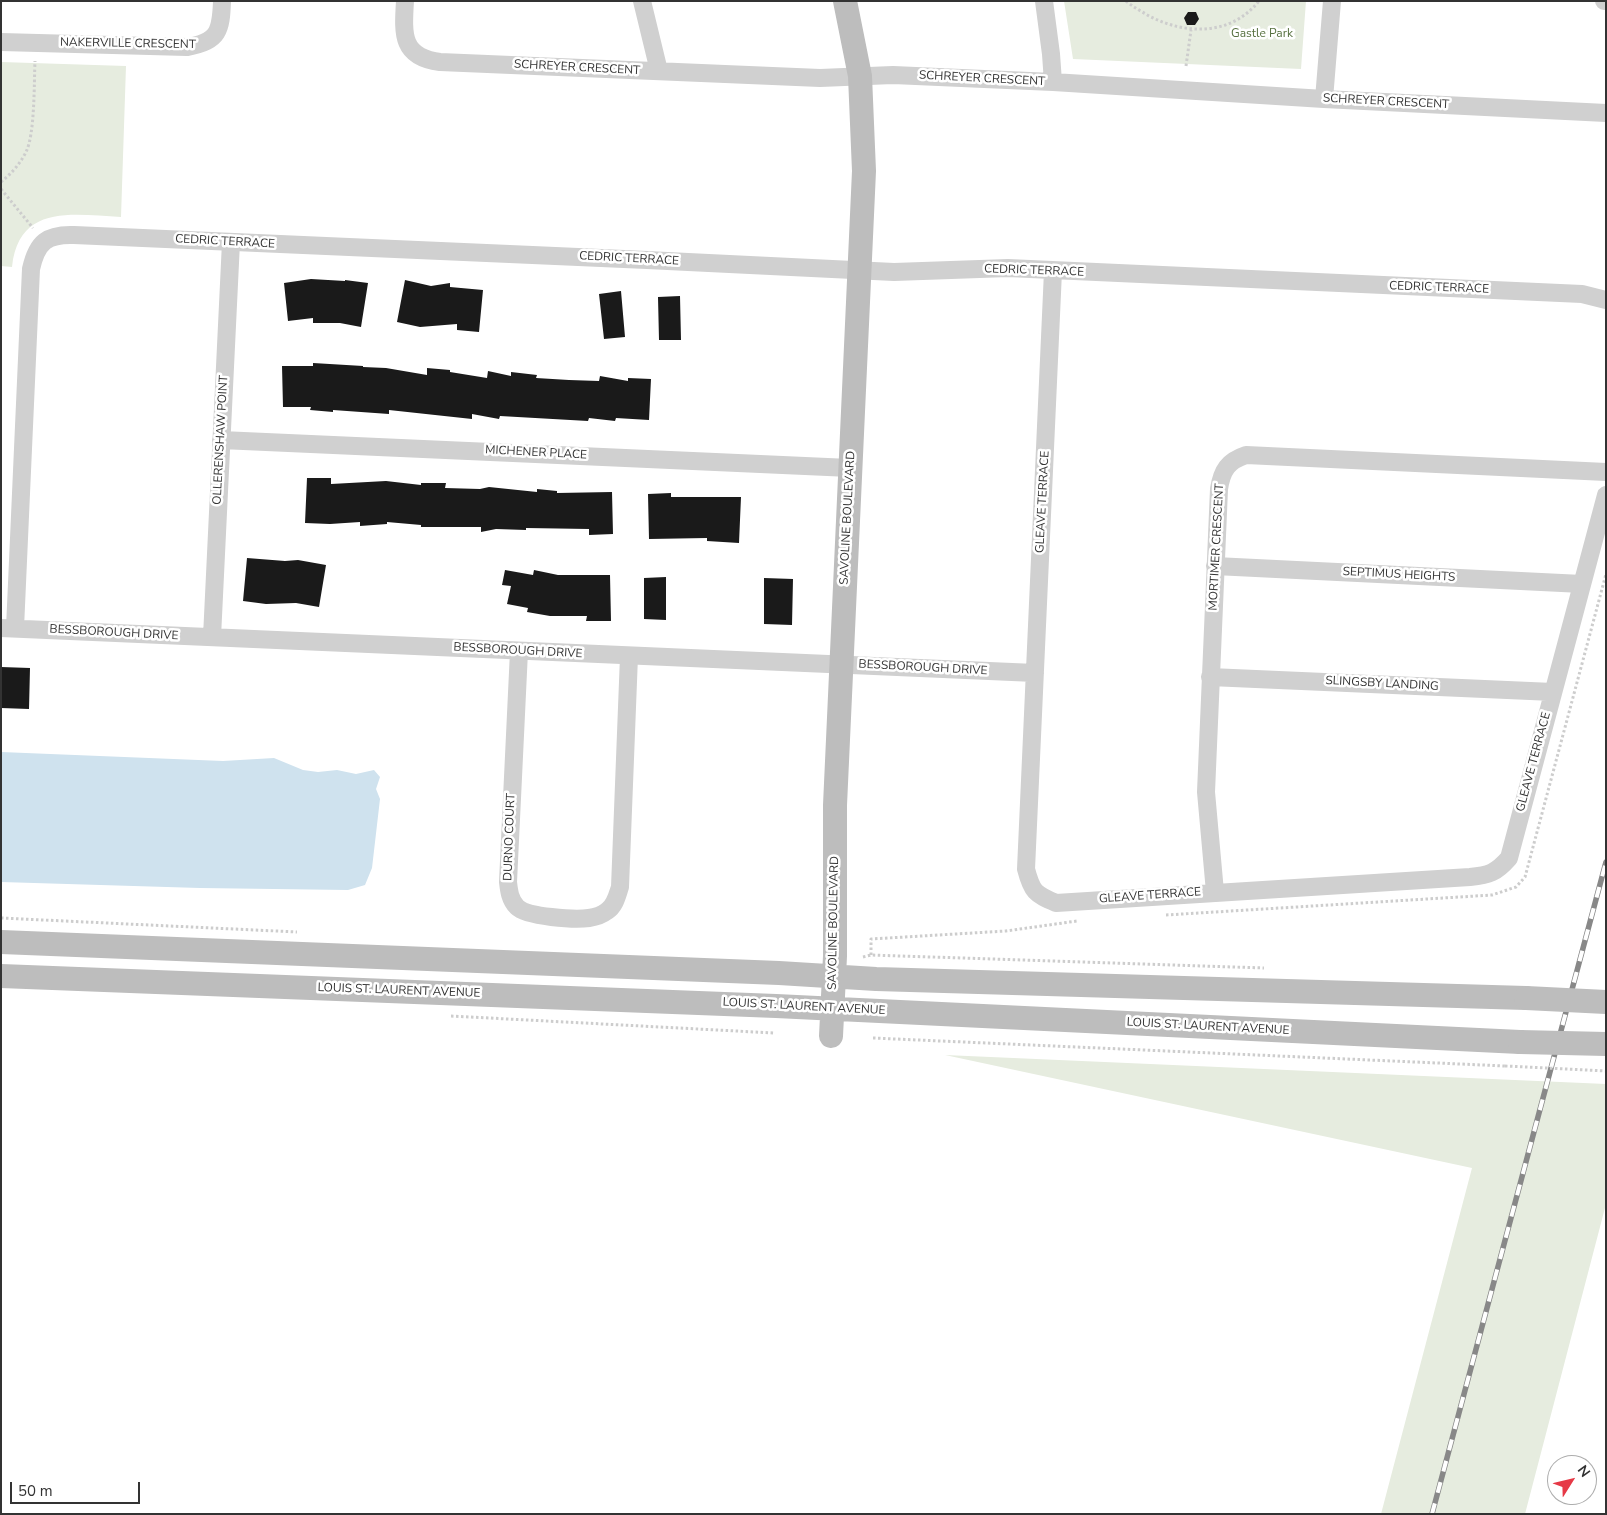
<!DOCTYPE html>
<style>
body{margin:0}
#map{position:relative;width:1607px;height:1515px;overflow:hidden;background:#fff;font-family:"Nunito Sans",sans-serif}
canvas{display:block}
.frame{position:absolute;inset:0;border:2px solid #333;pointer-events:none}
.north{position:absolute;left:1547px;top:1455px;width:50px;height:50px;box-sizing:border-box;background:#fff;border:1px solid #adadad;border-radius:50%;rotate:54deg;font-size:14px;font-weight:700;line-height:20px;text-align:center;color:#333}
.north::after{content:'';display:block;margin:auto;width:18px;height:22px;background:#e63946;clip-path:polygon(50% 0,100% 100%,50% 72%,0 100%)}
.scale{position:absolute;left:10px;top:1482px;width:130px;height:22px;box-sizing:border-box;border:2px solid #333;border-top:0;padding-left:6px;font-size:15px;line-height:18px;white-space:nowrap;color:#333;-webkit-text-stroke:4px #fff;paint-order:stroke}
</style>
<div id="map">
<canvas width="1607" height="1515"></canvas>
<div class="frame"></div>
<div class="north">N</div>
<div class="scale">50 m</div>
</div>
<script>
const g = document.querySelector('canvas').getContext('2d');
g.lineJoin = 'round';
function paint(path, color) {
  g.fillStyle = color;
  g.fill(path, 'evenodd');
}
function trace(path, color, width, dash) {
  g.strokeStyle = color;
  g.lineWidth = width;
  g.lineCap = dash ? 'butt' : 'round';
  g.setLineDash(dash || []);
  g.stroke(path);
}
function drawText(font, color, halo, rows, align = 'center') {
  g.font = font + ' "Nunito Sans",sans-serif';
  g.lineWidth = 5;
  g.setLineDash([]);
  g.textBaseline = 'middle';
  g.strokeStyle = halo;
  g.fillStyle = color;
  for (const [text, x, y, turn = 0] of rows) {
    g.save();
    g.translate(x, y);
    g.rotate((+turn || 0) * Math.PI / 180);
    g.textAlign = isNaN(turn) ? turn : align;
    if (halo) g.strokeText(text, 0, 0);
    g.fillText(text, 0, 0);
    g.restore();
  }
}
paint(new Path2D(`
 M1064,1h242l-5,68 -228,-10z
 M1,62l125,4 -5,151c-47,-2 -102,-14 -109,50l-11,-1z
 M945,1055l661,29v120l-81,310h-144l91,-346z`), '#e6ecdf');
paint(new Path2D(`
 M1,752l222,9 51,-3 29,12 15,2 19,-2 19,4 18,-4 6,7 -4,12 4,10 -8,69 -7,17 -17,5 -148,-2 -199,-6z`), '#cfe2ee');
paint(new Path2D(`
 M1188,12h8l3,7 -4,6h-8l-3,-7z
 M311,279l34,2v-1l23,3 -7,44 -21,-4h-27v-5l-25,3 -4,-38z
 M405,280l26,6 19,-3v4l33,3 -4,42 -22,-2v-6l-37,3 -23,-5z
 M621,291l4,46 -21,2 -5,-45z
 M680,296l1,44h-22l-1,-43z
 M313,363l50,3v1l23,1 41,7v-7l23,2v2l37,6 1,-7 23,5v-4l26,3 -1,3 33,2 30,1 1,-5 28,5v-3l23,1 -2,41 -33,-2 -1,3 -26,-3 -1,3 -88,-5 -1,3 -27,-5v5l-83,-9v4l-56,-4v2l-23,-2 1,-3h-28l-1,-41h31z
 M307,478h24v6l55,-3 35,4v-2h25l-1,5 35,1 9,-2 48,5v-3l20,2v2l55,-1 1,42 -24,1v-6l-63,-1v2l-30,-1 -15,3v-5h-60v-2l-34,-3v2l-27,2v-4l-30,2 -25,-1z
 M671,493v4h70l-2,46 -32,-2v-3l-58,1 -1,-45z
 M247,558l38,3 13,-1 28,5 -7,42 -23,-4 -30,1 -23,-3z
 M505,570l28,5 1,-5 24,5h52l1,46h-25l1,-5h-37l-23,-4 1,-4 -21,-4 4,-18 -9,-1z
 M666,577v43l-22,-1v-41z
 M764,578l29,1 -1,46 -28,-1z
 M1,667l29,1 -1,41 -28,-1z`), '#1a1a1a');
trace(new Path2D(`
 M1126,1c7,6 15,10 23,15 37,19 82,20 110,-15
 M1186,66l5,-36
 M1,182c10,-8 19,-18 25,-30 9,-18 8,-69 9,-91
 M1,189l32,39
 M1166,915l326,-20 24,-8 9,-10 81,-303
 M1,918l296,14
 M871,955v-16l135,-8 71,-10
 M863,957l8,-2 393,13
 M451,1016l323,17
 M873,1038l632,28`), '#cdcdcd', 3, [2.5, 2.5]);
trace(new Path2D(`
 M405,1c-2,33 -4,56 35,61l380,16 73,-3 160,7 271,17 282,14
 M642,1l17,70
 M1044,1l7,53 2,28
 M1604,1h2
 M1,42l186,5c32,-5 34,-17 35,-46
 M1324,99l8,-98
 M1053,271l-27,598c6,23 9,25 30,34l414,-26c19,-2 26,-4 39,-19l97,-363
 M221,440l629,28
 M1215,566l367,18
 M1,628l1034,45
 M15,628l16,-359c6,-27 16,-35 43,-34l573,25 247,12 114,-4 574,26 24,6
 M212,637l19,-395
 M519,651l-11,231c1,9 2,18 9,25 10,10 58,13 72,11 7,-1 13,-3 18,-7 8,-5 10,-15 13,-24l9,-231
 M1210,677l343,15
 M1215,892l-9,-100 13,-303c3,-19 9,-28 27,-34l360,17`), '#d0d0d0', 18);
trace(new Path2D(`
 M1,942l778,31 97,6 650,19
 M1,976l775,30 744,36
 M831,1036l4,-80v-151l29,-634 -4,-95 -15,-75`), '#bdbdbd', 24);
const rail = new Path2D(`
 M1432,1514l174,-652`);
trace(rail, '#888', 5.5);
trace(rail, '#fff', 4, [11]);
trace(new Path2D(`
 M1505,1066l101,5`), '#cdcdcd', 3, [2.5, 2.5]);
trace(new Path2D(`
 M1526,998l80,4
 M1520,1042l86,2`), '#bdbdbd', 24);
drawText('12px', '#56703f', '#fff', [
 ["Gastle Park",1262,34]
]);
drawText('12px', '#333', '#fff', [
 ["NAKERVILLE CRESCENT",128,44,1],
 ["SCHREYER CRESCENT",577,68,3],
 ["SCHREYER CRESCENT",982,79,3],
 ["SCHREYER CRESCENT",1386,102,3],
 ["CEDRIC TERRACE",225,242,3],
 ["CEDRIC TERRACE",629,259,3],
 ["CEDRIC TERRACE",1034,271,2],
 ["CEDRIC TERRACE",1439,288,2],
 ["OLLERENSHAW POINT",221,440,-87],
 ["MICHENER PLACE",536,453,3],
 ["GLEAVE TERRACE",1043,502,-87],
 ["SAVOLINE BOULEVARD",848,518,-87],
 ["MORTIMER CRESCENT",1217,547,-87],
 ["SEPTIMUS HEIGHTS",1399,575,3],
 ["BESSBOROUGH DRIVE",114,633,3],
 ["BESSBOROUGH DRIVE",518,651,3],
 ["BESSBOROUGH DRIVE",923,668,3],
 ["SLINGSBY LANDING",1382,684,3],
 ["GLEAVE TERRACE",1534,762,-75],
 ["DURNO COURT",510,837,-88],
 ["GLEAVE TERRACE",1150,896,-4],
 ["SAVOLINE BOULEVARD",834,923,-89],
 ["LOUIS ST. LAURENT AVENUE",399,991,2],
 ["LOUIS ST. LAURENT AVENUE",804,1007,3],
 ["LOUIS ST. LAURENT AVENUE",1208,1027,3]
]);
</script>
